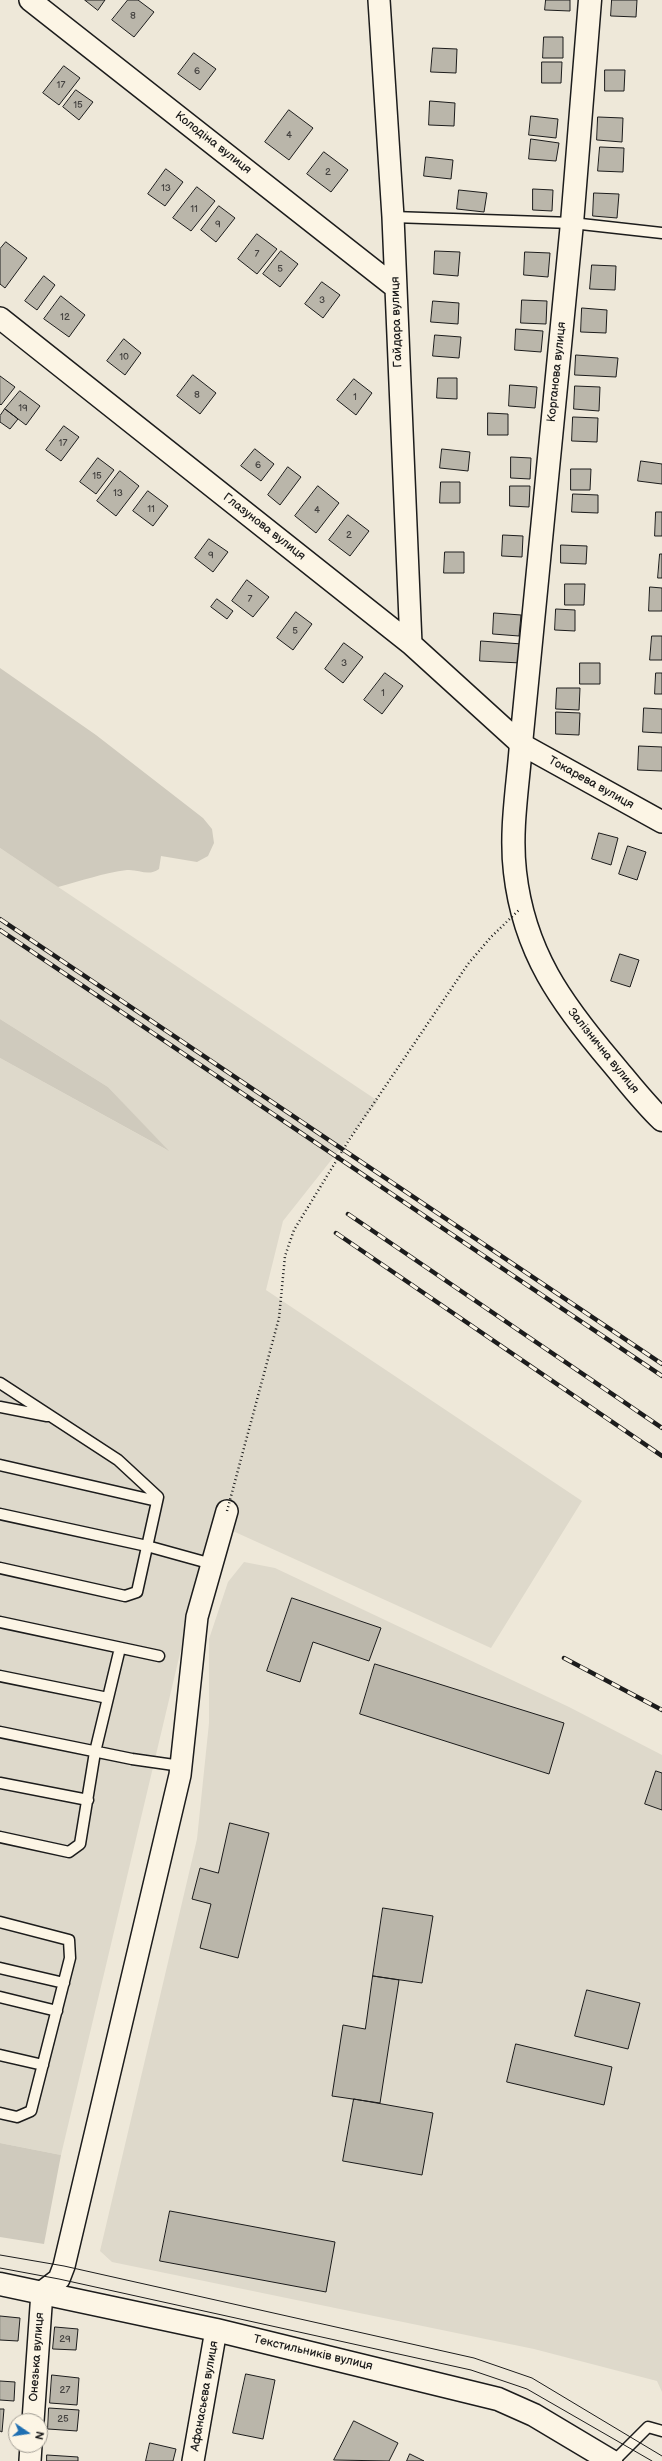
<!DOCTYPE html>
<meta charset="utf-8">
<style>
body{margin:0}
#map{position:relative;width:662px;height:2461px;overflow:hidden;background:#eee8d9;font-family:"Balsamiq Sans",sans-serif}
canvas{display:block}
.north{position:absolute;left:8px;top:2413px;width:40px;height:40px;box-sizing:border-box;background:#fcf5e5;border:1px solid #a29e95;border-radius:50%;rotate:103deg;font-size:11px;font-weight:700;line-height:16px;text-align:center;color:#1c1c1c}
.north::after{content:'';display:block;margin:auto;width:14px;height:18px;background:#1f6fb2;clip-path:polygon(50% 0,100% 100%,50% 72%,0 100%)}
</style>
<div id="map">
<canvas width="662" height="2461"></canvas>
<div class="north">N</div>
</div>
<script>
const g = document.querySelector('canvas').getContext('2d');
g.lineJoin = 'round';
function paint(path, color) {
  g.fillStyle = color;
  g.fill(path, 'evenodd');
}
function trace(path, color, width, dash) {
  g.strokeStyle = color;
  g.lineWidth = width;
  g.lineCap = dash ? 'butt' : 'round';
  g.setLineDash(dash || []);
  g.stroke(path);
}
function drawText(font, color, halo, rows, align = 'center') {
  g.font = font + ' "Balsamiq Sans",sans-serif';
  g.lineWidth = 4;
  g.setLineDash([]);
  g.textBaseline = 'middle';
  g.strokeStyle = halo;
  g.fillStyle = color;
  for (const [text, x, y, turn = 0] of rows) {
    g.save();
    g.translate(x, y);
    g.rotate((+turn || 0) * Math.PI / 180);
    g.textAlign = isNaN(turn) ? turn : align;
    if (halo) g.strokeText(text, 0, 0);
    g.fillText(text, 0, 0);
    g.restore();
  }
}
paint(new Path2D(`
 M0,848l378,253 -95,120 -17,69 316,211 -91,147 -256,-116 -25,-5 -149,628 -61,-12v-1085l167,92 -59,-63 -108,-68z
 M244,1562l31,6 294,139 93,48v637l-5,-11 -123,-32 -422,-87 -12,-11 97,-412 12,-116v-84l19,-57z`), '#ded9cb');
paint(new Path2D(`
 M0,668l96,67 107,83 9,11 2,14 -6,13 -11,6 -36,-6 -2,13c-11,8 -20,0 -32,1 -23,3 -47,11 -69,17l-58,-39z
 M0,1019l108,68 61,64 -169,-93z
 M0,2143l61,12 -17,89 -44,-7z`), '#cfcabd');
const building = new Path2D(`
 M85,0h20l-7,10z
 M128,0h10l16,12 -20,25 -22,-17z
 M546,0h24v11l-25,-1z
 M612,0h25l-1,17 -25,-1z
 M544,37h19v21h-20z
 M433,48l24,1 -1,24 -25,-1z
 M194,53l22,16 -16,21 -22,-16z
 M542,62h20l-1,21h-19z
 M64,66l16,12 -21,27 -16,-12z
 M605,70h20l-1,21h-19z
 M76,90l17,12 -14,18 -16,-13z
 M430,101l25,2 -1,23 -25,-1z
 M289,110l24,18 -24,32 -24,-18z
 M531,116l27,3 -2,19 -27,-3z
 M598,117l25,1 -1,24 -25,-2z
 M531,139l28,4 -3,18 -27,-2z
 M600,147l24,1 -1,24 -25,-1z
 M324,152l24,18 -17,22 -24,-18z
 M426,157l27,3 -2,19 -27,-3z
 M166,169l17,13 -18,24 -17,-12z
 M197,187l18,14 -24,30 -18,-13z
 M533,189l20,1 -1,21 -19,-1z
 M459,190l28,3 -3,19 -27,-3z
 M594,193l25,1 -2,24 -24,-2z
 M219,206l16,12 -19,24 -15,-12z
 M257,234l20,15 -20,25 -19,-15z
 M6,242l21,16 -22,30 -5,-4v-35z
 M281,251l17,13 -18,23 -17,-13z
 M435,251l25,1 -2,24 -24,-2z
 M525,252l25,1 -2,24 -24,-2z
 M592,265l24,1 -1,24 -25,-1z
 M44,276l11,9 -18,25 -12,-9z
 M322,282l18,13 -17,23 -18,-14z
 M61,296l24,19 -16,22 -25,-18z
 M522,300l25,1 -1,23 -25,-1z
 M433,301l26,2 -1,21 -27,-2z
 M582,308l25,2 -1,23 -25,-1z
 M516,329l27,2 -2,21 -26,-2z
 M435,335l26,2 -2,21 -26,-2z
 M124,339l17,14 -16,22 -18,-14z
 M576,355l42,3 -2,19 -41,-2z
 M193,375l23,18 -16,21 -23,-18z
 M0,376l15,11 -14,18 -1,-1z
 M438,378h19v21l-20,-1z
 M354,379l18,14 -16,22 -19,-15z
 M510,385l27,2 -2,21 -26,-2z
 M575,386l25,1 -1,24 -25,-2z
 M20,391l20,15 -14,19 -21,-16z
 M5,409l13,10 -8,10 -10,-7v-6z
 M488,413l20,1v21h-20z
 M573,417l25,1 -1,24 -25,-1z
 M64,426l15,11 -18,24 -15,-11z
 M255,449l19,15 -13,17 -20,-15z
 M442,449l28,3 -2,19 -28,-3z
 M511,457l20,1 -1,21 -19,-1z
 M98,458l16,12 -18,24 -16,-12z
 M641,461l21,3v20l-24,-3z
 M288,467l13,10 -21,28 -12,-10z
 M571,469h20l-1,21h-19z
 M120,471l19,15 -23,30 -19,-15z
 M441,482h19v21h-20z
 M318,486l21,17 -23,30 -21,-17z
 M510,486h20l-1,21 -19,-1z
 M148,491l20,15 -15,20 -20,-15z
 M573,494l25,1v18l-26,-1z
 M656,512h6v24h-7z
 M348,515l21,16 -19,25 -21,-16z
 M503,535l20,1 -1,21 -20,-1z
 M209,539l19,13 -15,20 -18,-14z
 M561,545l26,1 -1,18 -25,-1z
 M445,552h19v21h-20z
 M660,554h2v24h-4z
 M247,580l22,17 -16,20 -21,-16z
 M565,584h20l-1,21h-19z
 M650,587l12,1v23h-13z
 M217,599l16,12 -6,8 -16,-12z
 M556,609l19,1v21l-20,-1z
 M296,612l16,12 -19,26 -16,-12z
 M494,613l27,2 -2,21 -26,-2z
 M652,636h10v24h-12z
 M481,641l41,3 -1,19 -41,-2z
 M344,643l19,14 -20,26 -18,-14z
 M580,663h20v21h-20z
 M385,673l18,13 -21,28 -18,-14z
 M656,673h6v21h-7z
 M557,688h23l-1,22 -23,-1z
 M644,708l18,1v24l-19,-1z
 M556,712l24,1 -1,22 -23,-1z
 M639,746l23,1v24l-24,-1z
 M599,833l19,5 -7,27 -19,-6z
 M628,846l18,6 -9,28 -18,-6z
 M620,954l19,6 -9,27 -19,-6z
 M292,1598l89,30 -12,33 -56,-19 -13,40 -33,-11z
 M375,1664l189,59 -15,51 -189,-60z
 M656,1771l6,2v37l-17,-6z
 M230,1823l39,10 -31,125 -38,-10 11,-44 -19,-5 8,-31 18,5z
 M383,1908l50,8 -11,67 -49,-7z
 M373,1976l26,4 -19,123 -48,-7 11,-71 22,4z
 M587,1990l53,13 -12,46 -53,-13z
 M516,2044l96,23 -8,38 -97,-23z
 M354,2099l79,14 -11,62 -79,-14z
 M170,2211l165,31 -9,50 -166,-31z
 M0,2316l20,2 -2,23 -18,-1z
 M55,2327l23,2 -2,21 -23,-1z
 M246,2374l29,6 -12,59 -30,-6z
 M52,2375l27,3 -2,27 -27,-2z
 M0,2381l15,1 -1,19 -14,-1z
 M49,2408l30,2 -2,21 -29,-2z
 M0,2409h4l-2,23 -2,-1z
 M354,2421l44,22 -9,18 -55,-1z
 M150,2443l26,6 -3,12h-27z
 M410,2454l14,7h-17z
 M47,2455l31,2v4h-31z`);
paint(building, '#bab6aa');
trace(building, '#1c1c1c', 1);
const service = new Path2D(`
 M393,217l179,6 90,10
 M0,1383l118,77 40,37 -21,95 -12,4 -125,-28
 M0,1407l47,9
 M0,1465l157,36
 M0,1514l147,32 65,18
 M0,1622l159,34
 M0,1676l108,22
 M0,1732l132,27 49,7
 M0,1783l88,17
 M0,1837l69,15 11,-8 15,-92 25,-104
 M0,1922l69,18 1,18 -39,153 -14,6 -17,-4
 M0,1968l64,15
 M0,1997l57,14
 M0,2055l43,10
 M614,2461l34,-34 14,4`);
const minor = new Path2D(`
 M30,0l365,287
 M379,0l14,217 18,427
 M0,318l411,326 110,100 141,78
 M33,2421l9,-129 17,-13 5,-13 116,-491 17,-158 30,-106
 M30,2461l1,-16
 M193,2461l23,-131`);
const tertiary = new Path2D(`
 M0,2284l216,46 282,69 36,16 77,46`);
const secondary = new Path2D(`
 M590,0l-18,223 -51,521c-3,42 -11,86 -6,128 9,80 46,131 97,191 16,19 32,40 50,57`);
trace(service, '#1c1c1c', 13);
trace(minor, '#1c1c1c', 24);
trace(tertiary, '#1c1c1c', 25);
trace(secondary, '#1c1c1c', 25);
trace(service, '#fcf5e5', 10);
trace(minor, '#fcf5e5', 21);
trace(tertiary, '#fcf5e5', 22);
trace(secondary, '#fcf5e5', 22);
trace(new Path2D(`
 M0,2255l64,11 410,92 58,20 130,78
 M0,2268l59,11 412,91 56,19 125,72`), '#1c1c1c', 1);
const rail = new Path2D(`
 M0,919l662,445
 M0,930l662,446
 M348,1214l314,214
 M336,1233l326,223
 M564,1658l98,52`);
trace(rail, '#1c1c1c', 4.5);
trace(rail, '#fcf5e5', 3, [9]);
trace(new Path2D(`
 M227,1511l52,-193 6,-62 9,-26 55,-90 119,-176 23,-27 29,-28`), '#1c1c1c', 2.5, [1, 3]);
drawText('10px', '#444240', null, [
 ["8",133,16],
 ["6",197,71],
 ["17",61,85],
 ["15",78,105],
 ["4",289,135],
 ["2",328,172],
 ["13",166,188],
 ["11",194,209],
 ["9",218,224],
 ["7",257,254],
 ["5",280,269],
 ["3",322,300],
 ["12",65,317],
 ["10",124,357],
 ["8",197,395],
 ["1",355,397],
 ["19",23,408],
 ["17",63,443],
 ["6",258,465],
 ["15",97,476],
 ["13",118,493],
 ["11",151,509],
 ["4",317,510],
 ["2",349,535],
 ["9",211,555],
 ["7",250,599],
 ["5",295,631],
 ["3",344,663],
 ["1",383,693],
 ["29",65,2339],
 ["27",65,2390],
 ["25",63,2419]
]);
drawText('12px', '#1c1c1c', '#fcf5e5', [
 ["Колодіна вулиця",213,143,38],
 ["Гайдара вулиця",397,322,-92],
 ["Корганова вулиця",557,372,-84],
 ["Глазунова вулиця",264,527,38],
 ["Токарева вулиця",591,783,29],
 ["Залізнична вулиця",603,1051,51],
 ["Текстильників вулиця",313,2353,13],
 ["Онезька вулиця",37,2357,-86],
 ["Афанасьєва вулиця",205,2396,-80]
]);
</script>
